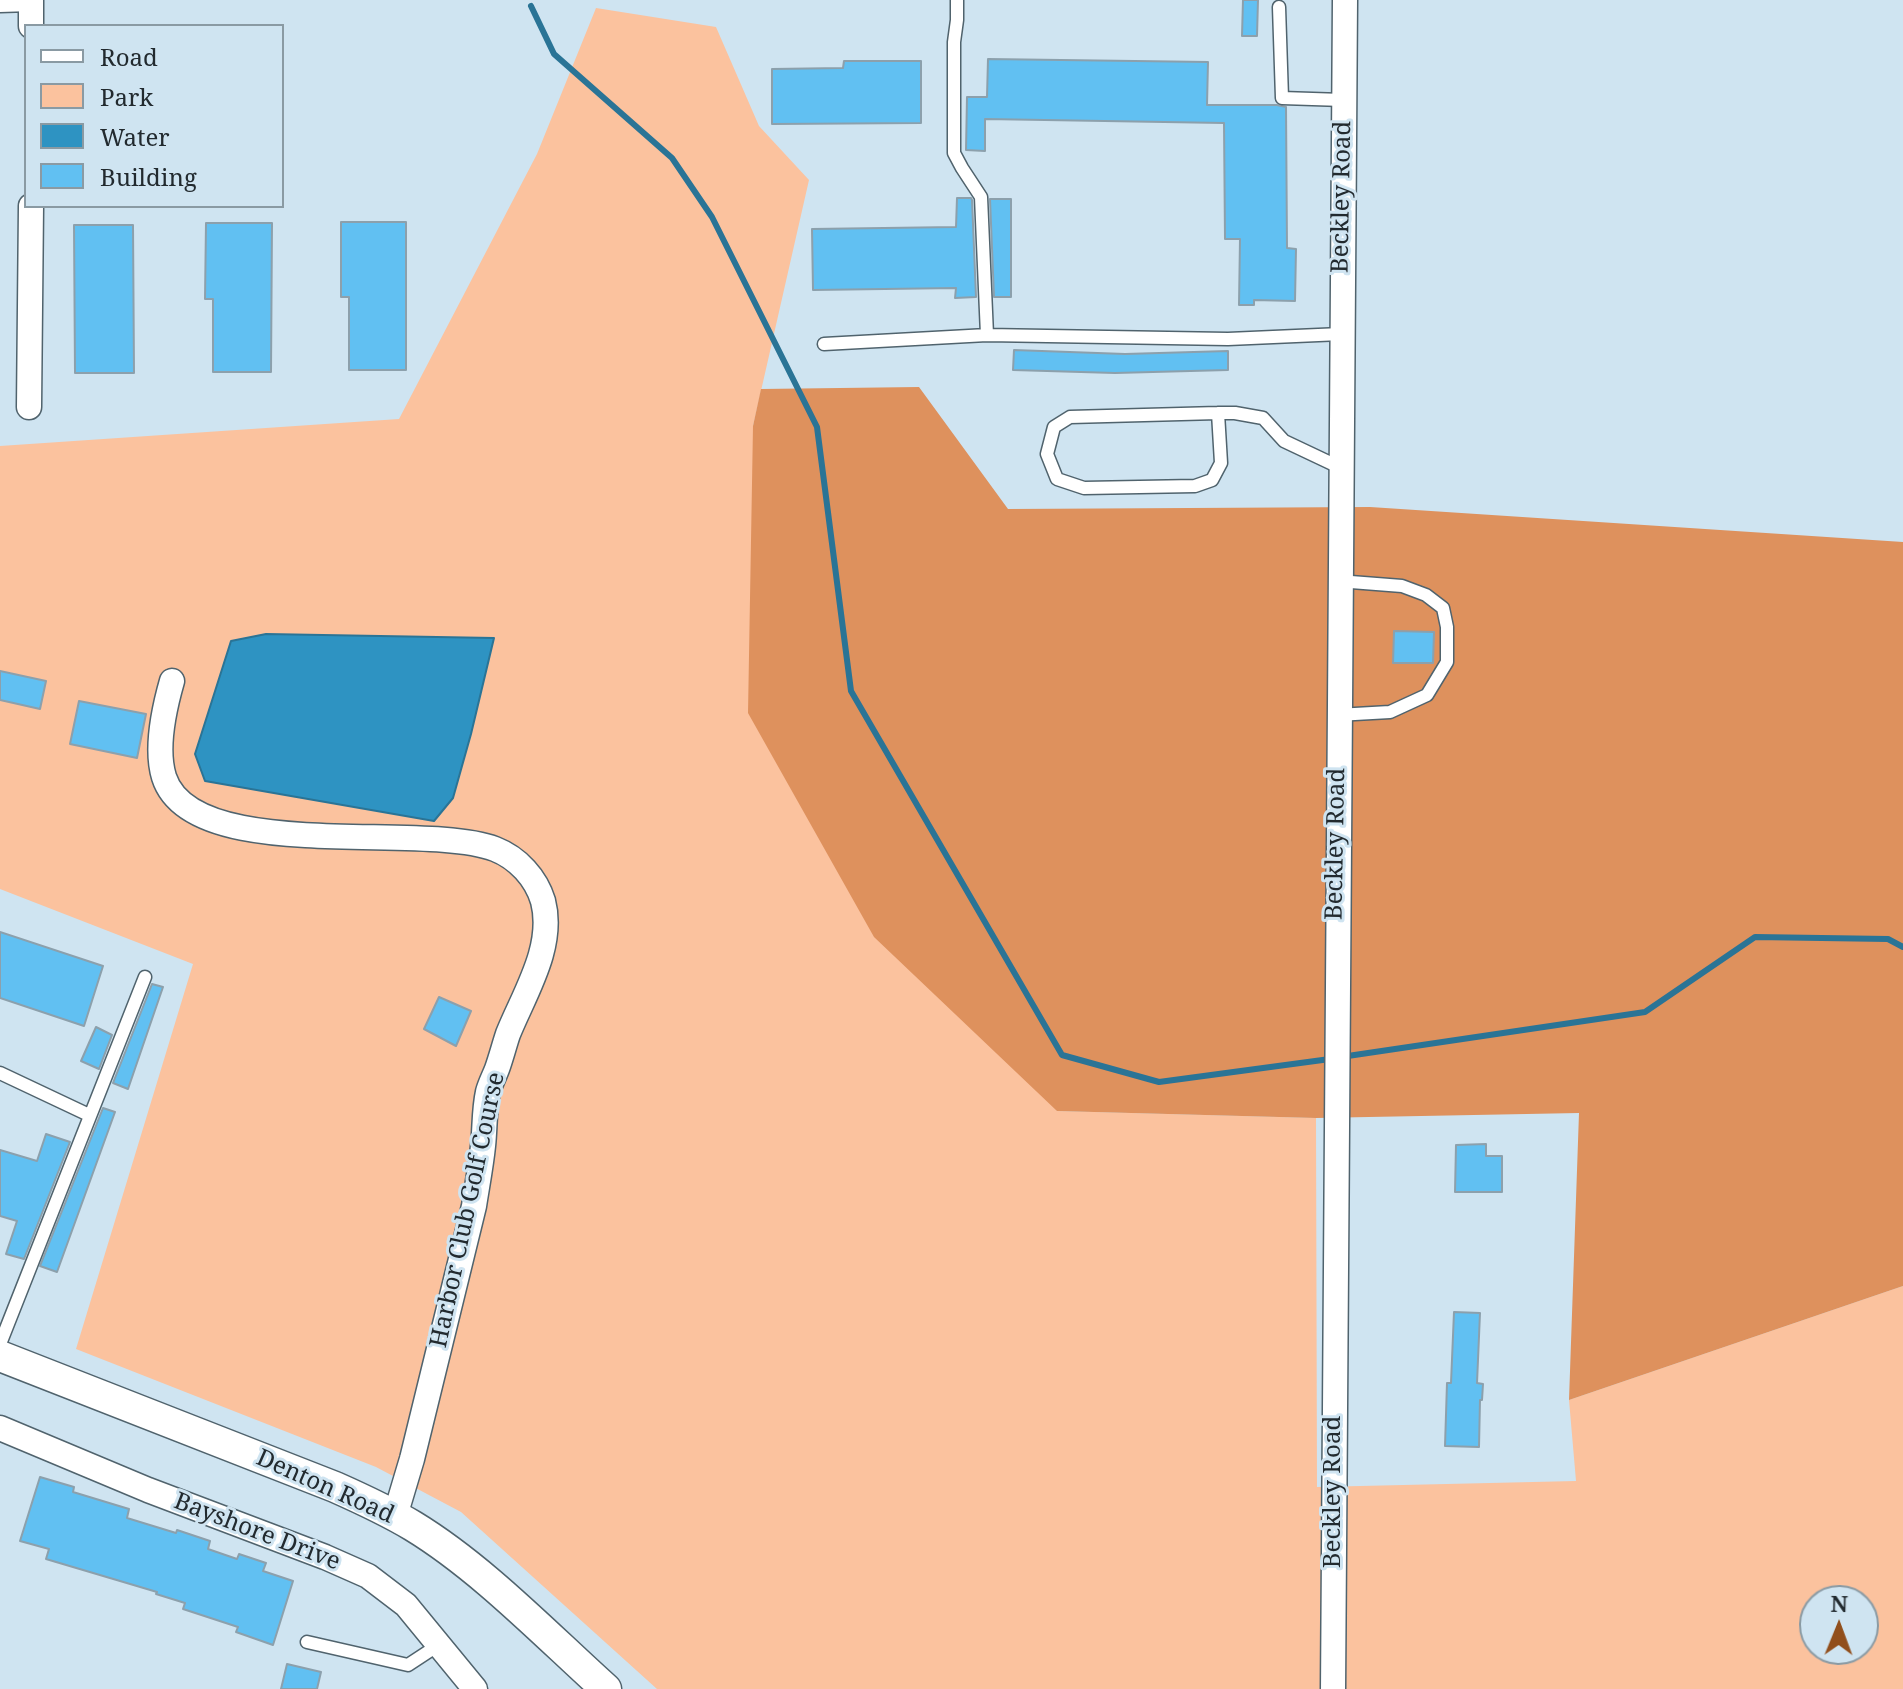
<!DOCTYPE html>
<style>
body{margin:0}
#map{position:relative;width:1903px;height:1689px;overflow:hidden;background:#cfe4f1;font-family:"Noto Serif",serif}
canvas{display:block}
.legend{position:absolute;left:24px;top:24px;width:260px;height:184px;box-sizing:border-box;background:#cfe4f1;border:2px solid #8a9aa3;margin:0;padding:10px 14px;list-style:none;font-size:24px;color:#222a2f}
.legend li{display:flex;align-items:center;gap:16px;height:40px}
.legend b{width:40px;border:2px solid #8a9aa3}
.north{position:absolute;left:1799px;top:1585px;width:80px;height:80px;box-sizing:border-box;background:#cfe4f1;border:2px solid #8a9aa3;border-radius:50%;rotate:1deg;font-size:22px;font-weight:700;line-height:32px;text-align:center;color:#222a2f}
.north::after{content:'';display:block;margin:auto;width:28px;height:36px;background:#914f1c;clip-path:polygon(50% 0,100% 100%,50% 72%,0 100%)}
</style>
<div id="map">
<canvas width="1903" height="1689"></canvas>
<ul class="legend">
<li><b style="height:10px;background:#fff"></b>Road</li>
<li><b style="height:22px;background:#fbc29e"></b>Park</li>
<li><b style="height:22px;background:#2e93c2"></b>Water</li>
<li><b style="height:22px;background:#61c0f2"></b>Building</li>
</ul>
<div class="north">N</div>
</div>
<script>
const g = document.querySelector('canvas').getContext('2d');
g.lineJoin = 'round';
function paint(path, color) {
  g.fillStyle = color;
  g.fill(path, 'evenodd');
}
function trace(path, color, width, dash) {
  g.strokeStyle = color;
  g.lineWidth = width;
  g.lineCap = dash ? 'butt' : 'round';
  g.setLineDash(dash || []);
  g.stroke(path);
}
function drawText(font, color, halo, rows, align = 'center') {
  g.font = font + ' "Noto Serif",serif';
  g.lineWidth = 6;
  g.setLineDash([]);
  g.textBaseline = 'middle';
  g.strokeStyle = halo;
  g.fillStyle = color;
  for (const [text, x, y, turn = 0] of rows) {
    g.save();
    g.translate(x, y);
    g.rotate((+turn || 0) * Math.PI / 180);
    g.textAlign = isNaN(turn) ? turn : align;
    if (halo) g.strokeText(text, 0, 0);
    g.fillText(text, 0, 0);
    g.restore();
  }
}
paint(new Path2D(`
 M596,8l120,19 43,99 50,54 -56,246 304,685 259,7 1,369 259,-6 -7,-81 334,-114v403h-1246l-196,-177 -85,-45 -300,-118 117,-385 -193,-75v-443l399,-27 138,-265zM1815,1601h48v48h-48z`), '#fbc29e');
paint(new Path2D(`
 M919,387l89,122 362,-2 533,35v744l-334,114 10,-287 -263,5 -259,-7 -183,-174 -126,-224 5,-287 8,-37z`), '#de915d');
const water = new Path2D(`
 M266,634l228,4 -23,96 -18,64 -19,23 -229,-40 -10,-27 36,-113z`);
paint(water, '#2e93c2');
trace(water, '#2a7496', 2);
trace(new Path2D(`
 M531,6l23,48 118,104 40,59 105,210 34,264 211,364 97,27 171,-23
 M1341,1057l304,-45 110,-75 133,2 15,8`), '#2a7496', 6);
const building = new Path2D(`
 M1243,0h15l-1,36h-15z
 M988,59l220,3 -1,43h70l9,2 1,141 9,1 -1,52 -41,-1v5h-15l1,-66h-15l-1,-116 -239,-4v32l-19,-1 1,-53h20z
 M844,61h77v62l-149,1v-55l71,-1z
 M957,198h14l1,2 4,97 -21,1 1,-10 -143,2 -1,-61 144,-2z
 M990,199h21v98h-17z
 M341,222h65v148h-57v-73h-8z
 M206,223h66l-1,149h-58v-73h-8z
 M74,225h59l1,148h-59z
 M1014,350l111,4 103,-3v19l-113,3 -102,-3z
 M1394,631l40,1 -1,31h-40z
 M0,671l46,10 -6,28 -40,-9z
 M79,701l67,13 -9,44 -67,-14z
 M0,932l103,34 -19,60 -84,-28z
 M152,984l11,3 -35,102 -15,-6z
 M439,997l32,14 -15,35 -32,-17z
 M96,1027l16,8 -13,34 -18,-8z
 M103,1108l12,4 -58,160 -17,-6z
 M46,1134l24,8 -46,117 -18,-5 11,-33 -17,-5v-66l37,11z
 M1486,1144v12h16v36h-47l1,-47z
 M1454,1312l26,1 -3,70 6,1 -1,16h-2l-1,47 -34,-1 2,-63h4z
 M40,1477l34,10 -1,5 56,17 -2,9 49,15 1,-3 33,11 -2,8 29,10 2,-5 27,9 -3,8 30,10 -20,64 -37,-13 2,-5 -55,-18 2,-6 -29,-9 1,-2 -111,-33 3,-10 -29,-8z
 M287,1664l34,8 -4,17h-36z`);
paint(building, '#61c0f2');
trace(building, '#8ca0ac', 2);
const service = new Path2D(`
 M957,0v20l-3,22v111l8,15 19,29 6,138
 M0,6l31,-1
 M1279,7l3,91 61,2
 M824,344l163,-9 241,4 113,-5
 M1218,413l3,50 -9,17 -17,6 -111,2 -27,-9 -10,-25 7,-27 16,-10 148,-4h17l28,5 21,23 55,26
 M1337,715l53,-3 37,-17 20,-33v-35l-4,-19 -17,-13 -24,-9 -64,-5
 M0,1073l89,42
 M0,1344l145,-367
 M307,1642l101,23 32,-21`);
const minor = new Path2D(`
 M31,0v26
 M29,407l2,-201
 M172,681c-8,28 -17,67 -8,96 28,88 258,44 331,72 23,9 41,29 48,52 12,46 -19,93 -35,133 -4,12 -7,24 -11,35 -3,8 -7,15 -9,23 -4,18 -3,36 -5,54 -2,20 -6,40 -9,60l-62,253 -17,57
 M0,1428l148,62 177,67 43,19 38,29 69,84
 M1333,1689c1,-563 3,-1126 12,-1689`);
const tertiary = new Path2D(`
 M0,1356l335,131c27,12 53,24 78,39 69,42 133,109 193,163`);
trace(service, '#50636d', 15);
trace(minor, '#50636d', 27);
trace(tertiary, '#50636d', 33);
trace(service, '#fff', 12);
trace(minor, '#fff', 24);
trace(tertiary, '#fff', 30);
drawText('24px', '#222a2f', '#cfe4f1', [
 ["Beckley Road",1342,197,-89],
 ["Beckley Road",1336,844,-89],
 ["Harbor Club Golf Course",468,1210,-78],
 ["Denton Road",325,1487,24],
 ["Beckley Road",1333,1492,-90],
 ["Bayshore Drive",257,1532,21]
]);
</script>
